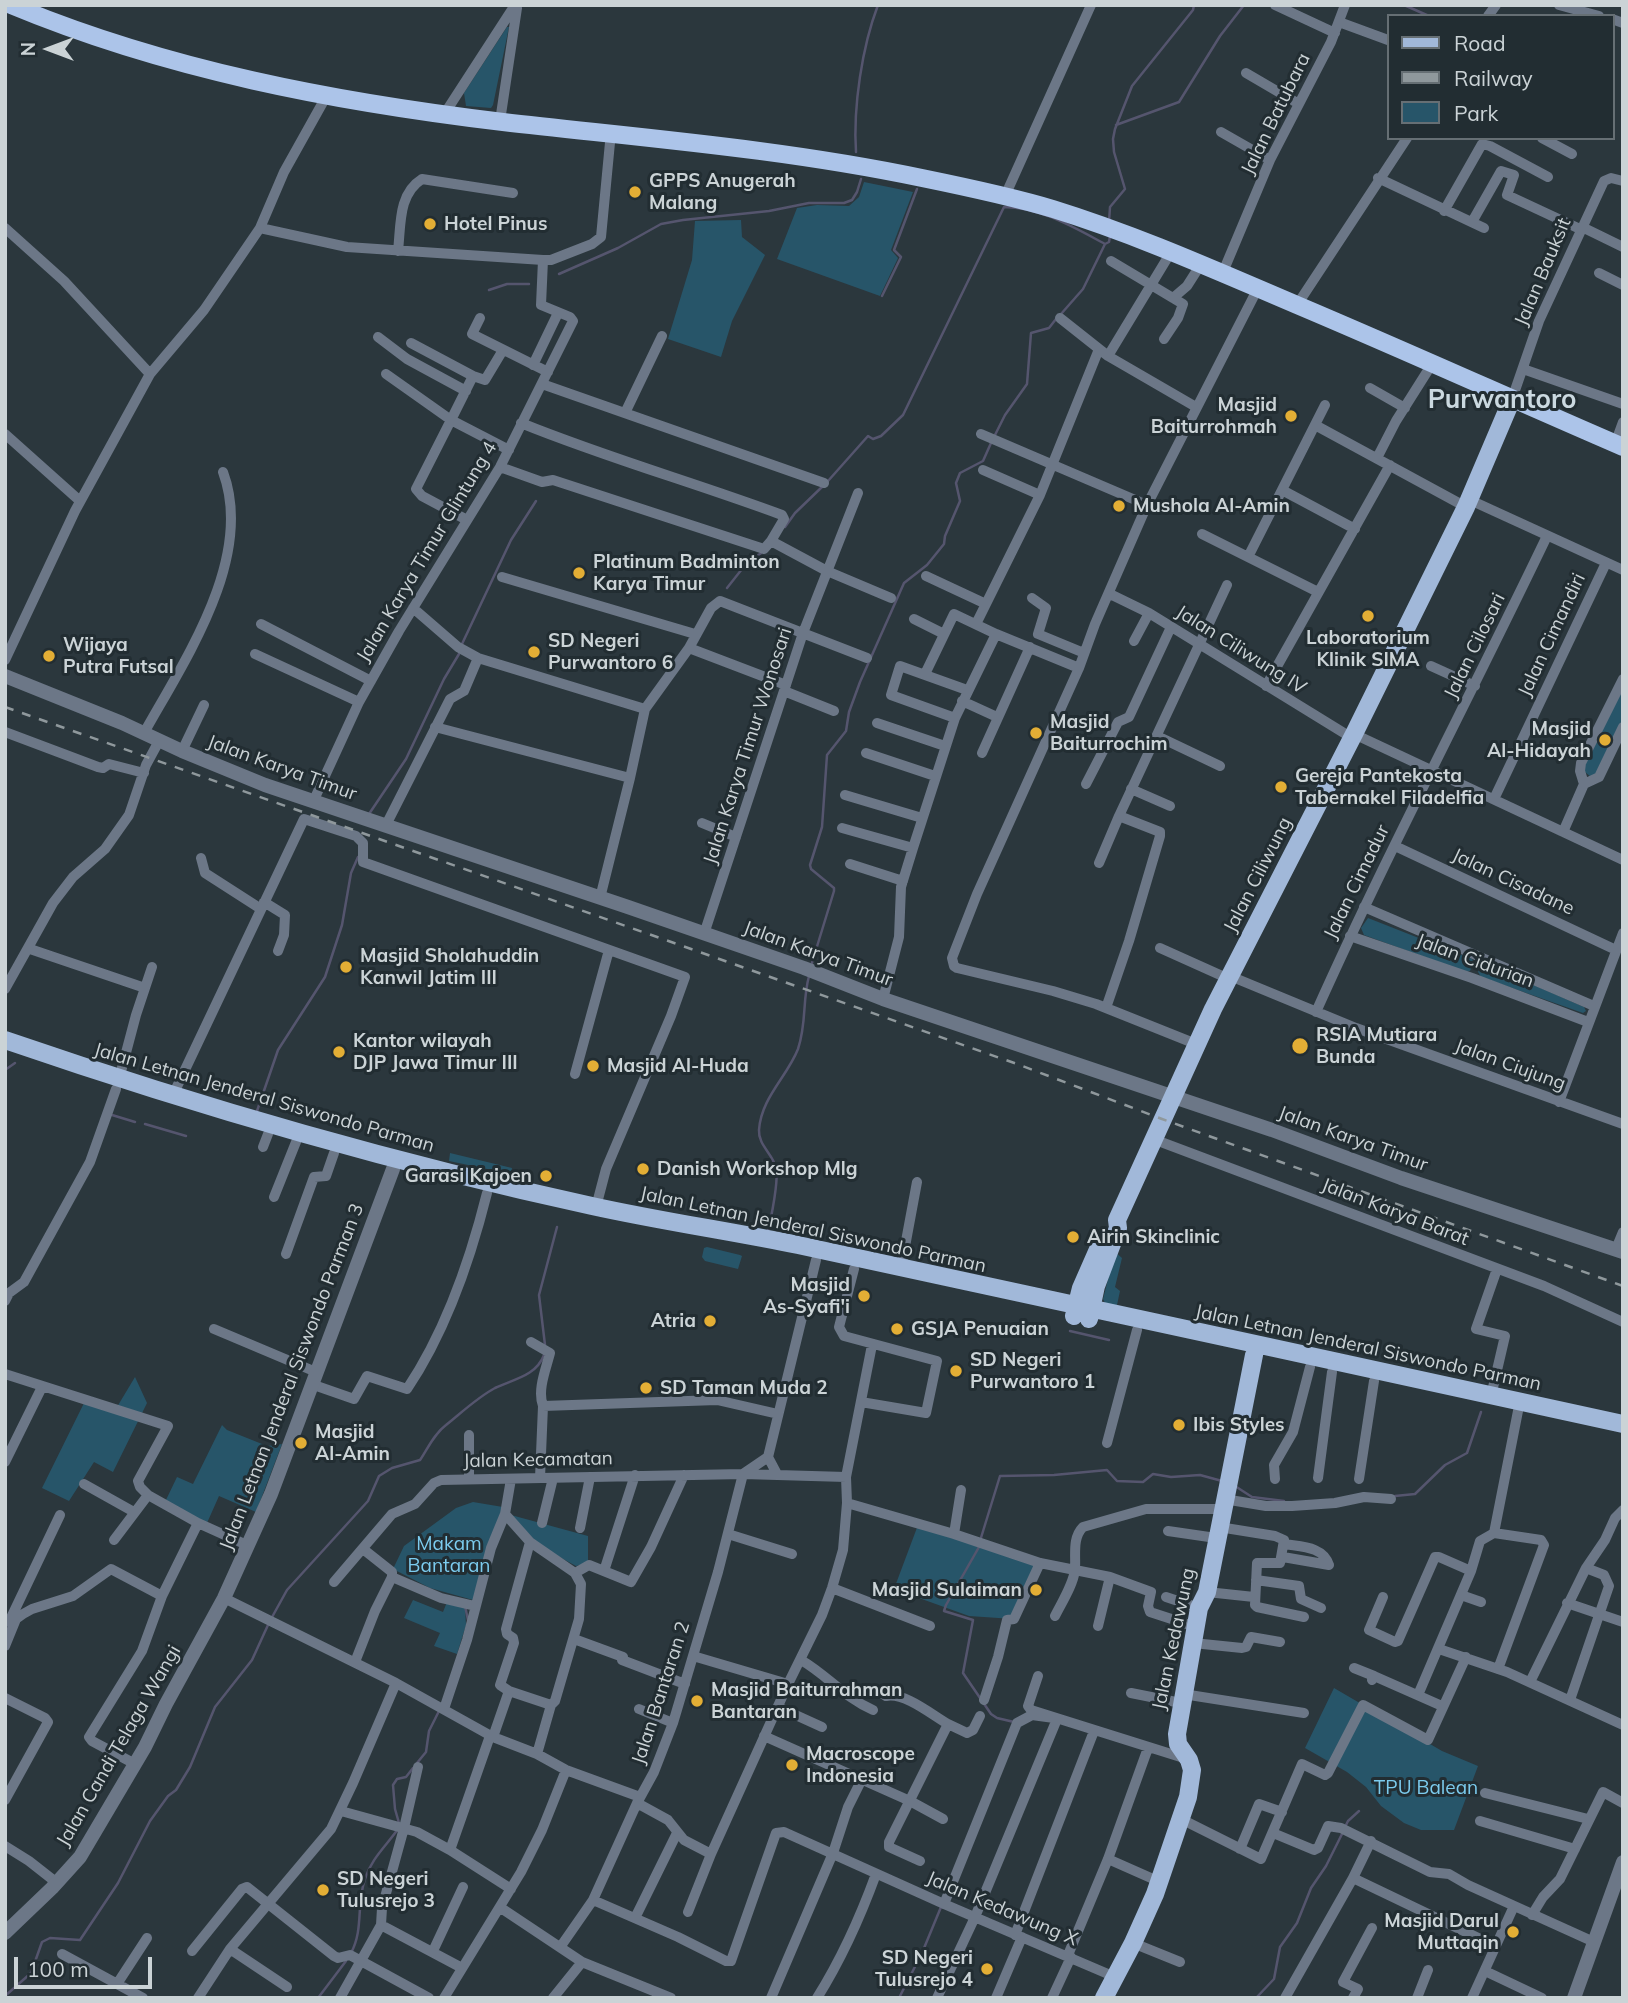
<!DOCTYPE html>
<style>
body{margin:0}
#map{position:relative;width:1628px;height:2003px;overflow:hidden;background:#2b373d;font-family:Mulish,sans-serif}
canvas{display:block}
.frame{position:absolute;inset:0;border:7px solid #cbd3d6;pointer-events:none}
.legend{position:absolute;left:1387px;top:14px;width:228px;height:126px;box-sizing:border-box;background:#222d32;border:2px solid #666f74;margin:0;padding:9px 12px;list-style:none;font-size:21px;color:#cbd3d6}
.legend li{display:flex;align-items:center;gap:14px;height:35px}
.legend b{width:35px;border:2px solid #666f74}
.north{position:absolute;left:14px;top:14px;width:70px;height:70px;-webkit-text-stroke:5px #222d32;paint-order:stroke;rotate:270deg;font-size:19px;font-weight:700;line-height:28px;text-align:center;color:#cbd3d6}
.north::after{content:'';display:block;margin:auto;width:24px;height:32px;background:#cbd3d6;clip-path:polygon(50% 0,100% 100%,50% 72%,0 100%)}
.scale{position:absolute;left:14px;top:1957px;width:138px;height:32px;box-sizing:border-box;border:4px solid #cbd3d6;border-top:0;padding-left:9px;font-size:21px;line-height:24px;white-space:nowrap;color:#cbd3d6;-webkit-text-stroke:5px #222d32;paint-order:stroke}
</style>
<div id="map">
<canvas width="1628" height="2003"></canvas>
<div class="frame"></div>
<ul class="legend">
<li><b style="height:9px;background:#a1b8d9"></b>Road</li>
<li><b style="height:9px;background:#8f989c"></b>Railway</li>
<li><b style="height:19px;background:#275569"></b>Park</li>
</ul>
<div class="north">N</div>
<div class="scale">100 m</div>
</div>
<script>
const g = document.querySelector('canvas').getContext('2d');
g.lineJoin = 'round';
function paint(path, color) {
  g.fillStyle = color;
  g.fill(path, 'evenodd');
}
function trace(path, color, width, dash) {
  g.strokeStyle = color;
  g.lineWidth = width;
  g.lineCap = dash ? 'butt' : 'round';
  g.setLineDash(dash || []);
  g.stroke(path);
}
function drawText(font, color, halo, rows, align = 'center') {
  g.font = font + ' Mulish,sans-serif';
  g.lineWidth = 6;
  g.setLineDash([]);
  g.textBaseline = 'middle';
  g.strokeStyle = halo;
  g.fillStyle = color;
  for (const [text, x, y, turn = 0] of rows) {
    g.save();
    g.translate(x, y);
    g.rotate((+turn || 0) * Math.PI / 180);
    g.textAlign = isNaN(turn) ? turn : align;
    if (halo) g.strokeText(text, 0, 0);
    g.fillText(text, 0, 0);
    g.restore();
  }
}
paint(new Path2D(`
 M507,27h2l-16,78 -2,3 -25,-2 -2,-13z
 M864,182l49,10 -22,58 7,8 -18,38 -103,-37 20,-51 20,-3 32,1 10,-9z
 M741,220l1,17 23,18 -33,66 -11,36 -53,-18 24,-79 3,-39z
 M1623,686v36l-25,50 -7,5 -6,-5 -1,-6z
 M1368,918l104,41 2,3 -4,9 -4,1 -102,-37 -3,-7z
 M1486,964l98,43 2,4 -3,2 -102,-36 -3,-5 3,-7z
 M450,1153l62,15 -1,6 -62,-13z
 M707,1247l33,8 2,1 -4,13 -33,-8 -3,-4 2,-9z
 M1115,1252l7,6 -7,29 5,4 -3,14 -6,3 -6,-5 -2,-4z
 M135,1377l12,26 -34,69 -19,-10 -25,39 -27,-13 43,-87 29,11z
 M222,1425l5,5 40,16 15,-2 -26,68 -37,-16 -12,27 -42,-21 12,-25 16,7z
 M473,1502l30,5 -30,93 -43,-12 -37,-19 11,-23 52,-38z
 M511,1515l77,21v27l-12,3 -35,-19z
 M918,1525l118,40 -23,54 -44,-3 -75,-27z
 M413,1600l30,12 4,-10 18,6 1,17 -9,29 -23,-8 6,-13 -36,-15z
 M1334,1688l108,63 36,15 -24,64h-33l-17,-7 -23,-17 -15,-19 -19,-15 -42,-24z`), '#275569');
trace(new Path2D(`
 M1404,5l25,11
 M1116,125l63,-23 41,-66 24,-31
 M856,152c-3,-45 6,-105 22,-147
 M1109,222l1,-15 15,-18 -11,-37 -1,-13 2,-10 17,-43 61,-76 1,-5
 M559,274l59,-26 43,-24 22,-4 86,-9 40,-8h35l8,-3 5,-8 4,-13
 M489,290l18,-6h22
 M882,296l19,-39 -7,-7 23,-61
 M1061,314l22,-25 22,-45 4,-2 1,-6
 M994,437l11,-22 22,-31 4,-51 18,-5 7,-9
 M828,481l40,-45 5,3 8,-3 22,-21 101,-208c36,0 71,21 101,37
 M785,527l10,-14 28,-27
 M727,588l15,-19 19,-16
 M462,644l49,-104 25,-39
 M369,814l37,-55 38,-80 15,-25
 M811,966l23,-75v-3l-23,-19 -1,-4 12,-38 5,-72 19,-24 3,-19 11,-30 44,-99 23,-18 17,-21 1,-8 15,-35 -4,-18 4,-10 23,-12 8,-18
 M5,1070l10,-7
 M257,1111l21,-61 47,-73 17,-52 9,-52 7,-16
 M112,1115l23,7
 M145,1124l41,12
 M768,1232c3,-14 11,-51 8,-64 -3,-14 -18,-23 -17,-38 2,-32 28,-53 39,-81 9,-27 4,-47 11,-73
 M1070,1331l39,9
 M545,1345l-6,-50 18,-68
 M1235,1486l17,11 32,4
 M1395,1496l20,-2 30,-29 22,-12 14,-41
 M980,1541l20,-65 54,-1 53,-5 10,11 26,1 10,-8 18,3 29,-2 22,6
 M979,1547l-33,58 -2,6 29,9 -10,53 28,41 6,4 17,4
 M465,1606l3,14
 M271,1619l16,-29 81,-89 11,-25 13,-8 28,-8c8,-12 14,-26 26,-35 15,-12 32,-28 49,-37 19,-9 41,-12 49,-33
 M417,1763l9,-11 3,-21 11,-22
 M399,1823l-4,-14 -2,-24 4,-6 9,-2 7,-9
 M1345,1827l3,-6 11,-10
 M351,1953c13,-24 5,-49 14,-74 6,-20 21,-33 33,-50
 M5,1996l26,-23 11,-31 8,-4 30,2 38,-57 32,-62 18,-25 8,-6 14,-23 25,-60 37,-47 16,-35
 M318,1998l28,-37
 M899,1998l23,-45 19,-46
 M1256,1998l18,-19 6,-32 17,-24 14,-35 15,-22 16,-32`), '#55556e', 2.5);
trace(new Path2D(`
 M1275,5l60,28
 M1559,5l40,11
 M1488,16l8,-11
 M1612,19l11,4
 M1339,22l49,18
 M1246,73l53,31
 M445,113l70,-108
 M500,121l17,-113
 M1221,132l49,28
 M1542,138l30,16
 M1378,178l106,50
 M1005,196l86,-191
 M1444,211l38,-67 8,2 58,31
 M1472,222l29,-51 13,4 -7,20 73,34
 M1582,227l41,20
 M5,228l59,53 86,93
 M260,228l87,19 196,13h8l41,-16 9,-7 10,-105
 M398,251c3,-26 0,-57 24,-72l91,14
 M1111,261l72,43 -5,14 -14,21
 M1223,272l47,-112 61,-118 14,-37
 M1599,273l24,12
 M1173,298l14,-12 14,-22
 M1297,305l110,-167
 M480,318l-8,16 76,38
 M1060,318l48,38 88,51
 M378,337l29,22 59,32
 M411,343l62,33 -22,44 58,30
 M1108,356l63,-104
 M533,365l25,-52
 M1523,369l100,35
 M386,374l65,46 -35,69 6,7 45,24
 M473,376l12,4 18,-30
 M542,384l282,99
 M1370,388l35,20
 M1512,399l27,-78 65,-140 7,-3 12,3
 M625,413l37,-77
 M521,423c86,35 175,60 261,92l2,4 -13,22
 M1315,425l151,82
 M5,434l75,67
 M981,434l166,71
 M1615,444l8,-22
 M1377,458l19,-37 36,-57
 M500,467l42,15 11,-2 208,68 3,1 7,-8 56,30 64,27
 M983,470l57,25
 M1282,490l73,39
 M1470,500l153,70
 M1202,534l116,58
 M1248,557l77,-152
 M926,576l60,28
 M502,577l193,57
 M1110,594l39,19 203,125
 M1032,598l14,10 -8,26 46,19
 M914,619l30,15
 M261,624l110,57
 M976,624l64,-129 59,-146
 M996,634l83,34
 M1134,641l15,-28
 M689,648l97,37
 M255,654l104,48
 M5,660l70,-149 75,-137 54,-64 56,-82 24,-56 43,-77
 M1431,666l44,20
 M1266,686l124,-221
 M784,691l50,20
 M962,701l35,16
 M645,709l44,-61 22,-40 9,-7 147,57
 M955,718l-64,-23 9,-29 67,24
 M877,723l68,23
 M435,727l195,51 15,-69 -167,-51
 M5,732l93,35 5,1 6,-4 35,9
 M144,733c40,-72 111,-175 79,-261
 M1354,734l269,126
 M1157,736l63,30
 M182,751l22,-46
 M866,753l69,23
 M982,753l48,-106
 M1086,784l32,-62 11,-5 42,-90
 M1584,784l15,-7 24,-50
 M1131,789l39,17
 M845,795l77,23
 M1494,799l112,-236
 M313,802l46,-100 40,-71 101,-164 73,-146 -3,-4 -29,-12 2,-45
 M702,823l34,14
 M386,825l64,-126 14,-8 14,-33 -20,-11 -45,-39
 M842,828l71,20
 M1563,832l21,-48 -4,-13 1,-8 42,-84
 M1395,846l221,104
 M201,858l4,15 56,36
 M1099,863l20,-47
 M850,864l53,17
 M600,898l30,-120
 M264,902l21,13 -1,20 -6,16
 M1364,907l230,99
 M704,934l99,-301 55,-140
 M1350,936l122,42 116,44
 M1160,948l69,31
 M30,949l115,39
 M1230,976l126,52 267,96
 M5,989l48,-86 20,-26 32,-28 24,-34 17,-50 13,-24
 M883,999l16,-62 2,-50 12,-39 42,-130 41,-84 -42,-20 -29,60
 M1106,1008l23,-67 31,-105v-4l-41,-16 108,-231
 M1316,1012c72,-161 155,-317 231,-476
 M1196,1044l-100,-40 -43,-13 -96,-23 -3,-2 -2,-8 25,-64 102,-226 16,-44 52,-119 111,-217
 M575,1074l34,-124
 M119,1079l17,-64 16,-48
 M173,1095l131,-276 52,17 7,7v19l322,115 -14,39 -65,153 -10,38
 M1559,1102l64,-169
 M1153,1139l391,147 79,36
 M263,1147l5,-13
 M274,1197l22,-55
 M1616,1249l7,-17
 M286,1254l28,-77 12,-1 8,-23
 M901,1268l16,-86
 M854,1269l-15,58 5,9 93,25 -11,52 -65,-11
 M5,1301l4,-8 15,-11 66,-120 26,-73
 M214,1329l102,43
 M531,1342l19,11c-4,16 -13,37 -7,53
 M5,1374l163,52 -30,55 2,6 8,8 50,28 51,23
 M311,1384l43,15 13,-23 40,13c39,-58 63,-128 80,-196
 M1491,1396l14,-60 -29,-7 21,-60
 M1107,1443l30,-113
 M5,1462l37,-75
 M743,1474l25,-17
 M777,1474l-9,-17 48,-197
 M540,1478l3,-72 174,-6 61,14
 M1318,1478l14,-106
 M469,1479v-44
 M511,1479l-6,35 25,28 45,31 6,11 -2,35 -24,82 -4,4 -42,-14 -9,-6 14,-42 -1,-5 -6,-4 -1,-5 24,-87
 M1275,1479l-1,-14 19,-33 17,-65
 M1359,1479l15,-98
 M84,1484l50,28
 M1224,1499l42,7h26l43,-3 29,-6 27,2
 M847,1503l107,31 86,29 70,14 41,15 -3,14 2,6 46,15
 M542,1523l11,-45
 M1219,1527l56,9 9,4 -4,23h-23l-2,42 2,2 47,10
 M580,1528l10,-51
 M1168,1531l48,7
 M1494,1533l47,7 3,5 -46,124
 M728,1534l64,20
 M954,1534l7,-44
 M114,1540l34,-45
 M1284,1544c17,3 39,2 45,21
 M363,1549l29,23v5l49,21 34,8
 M1283,1557l46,8
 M604,1571l31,-96
 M575,1573l14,-8 42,17 20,-35 33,-72
 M1256,1580l43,6 2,13 20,9
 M334,1582l58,-68 23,-10 19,-21 7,-3 302,-6 103,3
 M832,1588l98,38
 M1207,1592l47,5
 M1461,1595l20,7
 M1166,1597l33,11
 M1383,1597l-14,33 26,12 3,-1 37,-84h4l32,14
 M224,1598l172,85 97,54 44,17 29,16 74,27
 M1567,1603l56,19
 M1055,1616c7,-14 18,-31 20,-46 1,-15 -3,-32 8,-43l63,-18h76
 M9,1622l51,-107
 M1098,1626l12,-49
 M574,1639l49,18 -1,3 63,24
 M1193,1643l49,5 4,-1 5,-10 29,5
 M5,1646l11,-27 7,-5 9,-5 41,-13 38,-27 51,27
 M1439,1649l68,23 116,53
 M693,1656l95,28
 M801,1660c26,15 44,38 72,50
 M355,1662l20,-51 17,-34
 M1354,1668l20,8
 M1038,1676l-10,30 3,4 156,49
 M1372,1680l2,-4 68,30
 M1530,1682l56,-114 19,-28 10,-22 8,-8
 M877,1690l9,6c19,-4 46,19 62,28
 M1131,1693l50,10
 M1183,1694l121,19
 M1418,1695l53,-124 9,-30 14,-8 24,-122
 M5,1698l40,20 3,4 -43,78
 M984,1700l14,-43 9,-37 7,-1 26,-56
 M1570,1700l39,-114 -5,-11 -18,-7
 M778,1707l44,20
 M444,1709l23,-69 24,-92 14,-34
 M639,1709l34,14
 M764,1736l146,65 33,18
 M493,1737l16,-46
 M537,1754l14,-49
 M135,1764l-43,-23 -3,-4 53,-86 20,-55 36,-73
 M1485,1793l103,26
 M637,1803l31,17 16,20 27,14
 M341,1811l76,21 33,18 61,39
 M1181,1819l80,40 41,-95 23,11 3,-2 35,-68 65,35 38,-83
 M1480,1821l95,28
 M1273,1833l41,17 4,-2 10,-22 13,2 89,44 19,2 19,11 126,57
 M5,1846l24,15 28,22
 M1240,1849l19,-45 23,8
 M450,1850l40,-114
 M1108,1859l52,23
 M920,1861l-31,-14v-5l59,-118 19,9 6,-3 7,-14
 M1353,1878l142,68
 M593,1900l85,37 48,24h5l45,-128 8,-1 160,72 171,73
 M944,1904l73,-181 15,-8 22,3
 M501,1908l81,54 89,36
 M688,1912l23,-58 77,-170 34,-69 10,-27 11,-38 4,-47 -1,-26 26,-132
 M1532,1915l11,-18 17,-18 43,-87 20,11
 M635,1918l42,-85
 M381,1925l81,43
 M1015,1935l79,-204
 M1133,1943l47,19
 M561,1946l32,-46 44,-97 17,-31 19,-49 45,-151 25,-98
 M230,1949l57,38
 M192,1951l50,-62 5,-2 87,69 4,2 12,-3 79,43
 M433,1951l30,-64
 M62,1954l81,44
 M1068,1955l40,-96 40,-111
 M1485,1971l57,27
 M117,1984l30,-46
 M198,1998l32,-49 101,-120 22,-46 43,-100
 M340,1998l41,-73 1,-17 22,-80 14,-61
 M444,1998l77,-126 21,-42 24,-60
 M553,1998l29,-36
 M771,1998l62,-145 15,-46 14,-28
 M817,1998c25,-40 43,-80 59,-124
 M937,1998l38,-81 82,-198
 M996,1998l26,-61
 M1052,1998l19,-41
 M1285,1998l68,-120 18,-37
 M1353,1998l5,-9 -15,-7 29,-54
 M1417,1998l11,-28
 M1472,1998l42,-92`), '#6c7787', 10);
trace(new Path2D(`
 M5,676l117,47 60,28 83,34 363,122 176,61 79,31 389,131 129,48 222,74
 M5,1933l47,-45 28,-31 65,-110 21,-43 58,-106 47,-104 122,-325
 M1574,1998l49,-136`), '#6c7787', 14);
trace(new Path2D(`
 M5,1040c192,66 389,123 587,166 68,15 137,25 206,39 275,58 550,120 825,179
 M1074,1316l7,-28 18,-41
 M1089,1319l7,-33 22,-58 -1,-8 96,-211 141,-275 112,-227 46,-108
 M1104,1998l29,-55 22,-49 33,-97 4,-27 -3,-10 -11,-16 -1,-10 22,-126 8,-16 47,-237`), '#a1b8d9', 18);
trace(new Path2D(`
 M11,5c156,65 324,97 492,117 140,16 281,27 419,56 44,9 88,18 131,31 84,26 164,62 244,96 109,46 217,95 326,142`), '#acc4e9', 18);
trace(new Path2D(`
 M5,707l1012,357 145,55 461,167`), '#8f989c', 2.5, [9, 9]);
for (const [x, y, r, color] of [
 [635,192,7,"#e3ae35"],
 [430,224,7,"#e3ae35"],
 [1291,416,7,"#e3ae35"],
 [1119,506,7,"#e3ae35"],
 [579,573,7,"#e3ae35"],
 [1368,616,7,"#e3ae35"],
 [534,652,7,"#e3ae35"],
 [49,656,7,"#e3ae35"],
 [1036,733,7,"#e3ae35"],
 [1605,740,7,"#e3ae35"],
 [1281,787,7,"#e3ae35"],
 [346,967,7,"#e3ae35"],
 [1300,1046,9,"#e3ae35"],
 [339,1052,7,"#e3ae35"],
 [593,1066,7,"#e3ae35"],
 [643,1169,7,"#e3ae35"],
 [546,1176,7,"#e3ae35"],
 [1073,1237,7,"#e3ae35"],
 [864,1296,7,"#e3ae35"],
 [710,1321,7,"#e3ae35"],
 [897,1329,7,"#e3ae35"],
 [956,1371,7,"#e3ae35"],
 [646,1388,7,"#e3ae35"],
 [1179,1425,7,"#e3ae35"],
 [301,1443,7,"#e3ae35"],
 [1036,1590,7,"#e3ae35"],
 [697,1701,7,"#e3ae35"],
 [792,1765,7,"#e3ae35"],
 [323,1890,7,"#e3ae35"],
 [1513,1932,7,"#e3ae35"],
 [987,1969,7,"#e3ae35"]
]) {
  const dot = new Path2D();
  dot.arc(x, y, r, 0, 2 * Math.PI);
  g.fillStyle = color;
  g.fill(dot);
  trace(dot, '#222d32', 2.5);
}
drawText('19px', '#cbd3d6', '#222d32', [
 ["Jalan Batubara",1276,114,-64],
 ["Jalan Bauksit",1543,272,-67],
 ["Jalan Karya Timur Glintung 4",427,552,-59],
 ["Jalan Cimandiri",1552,635,-65],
 ["Jalan Cilosari",1475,646,-64],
 ["Jalan Ciliwung IV",1241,650,32],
 ["Jalan Karya Timur Wonosari",748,746,-72],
 ["Jalan Karya Timur",282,768,20],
 ["Jalan Ciliwung",1258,875,-63],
 ["Jalan Cimadur",1357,882,-64],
 ["Jalan Cisadane",1513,882,25],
 ["Jalan Karya Timur",818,954,20],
 ["Jalan Cidurian",1475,961,20],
 ["Jalan Ciujung",1510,1065,20],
 ["Jalan Letnan Jenderal Siswondo Parman",264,1098,16],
 ["Jalan Karya Timur",1353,1139,20],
 ["Jalan Karya Barat",1395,1212,21],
 ["Jalan Letnan Jenderal Siswondo Parman",813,1230,12],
 ["Jalan Letnan Jenderal Siswondo Parman",1368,1348,12],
 ["Jalan Letnan Jenderal Siswondo Parman 3",292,1377,-69],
 ["Jalan Kecamatan",538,1460,-1],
 ["Jalan Kedawung",1174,1639,-78],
 ["Jalan Bantaran 2",661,1693,-72],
 ["Jalan Candi Telaga Wangi",119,1746,-60],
 ["Jalan Kedawung X",1002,1909,23]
]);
drawText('bold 19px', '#cbd3d6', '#222d32', [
 ["GPPS Anugerah",649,181],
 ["Malang",649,203],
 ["Hotel Pinus",444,224],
 ["Masjid",1277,405,"right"],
 ["Baiturrohmah",1277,427,"right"],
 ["Mushola Al-Amin",1133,506],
 ["Platinum Badminton",593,562],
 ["Karya Timur",593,584],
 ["Laboratorium",1368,638,"center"],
 ["Klinik SIMA",1368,660,"center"],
 ["SD Negeri",548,641],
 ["Purwantoro 6",548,663],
 ["Wijaya",63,645],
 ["Putra Futsal",63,667],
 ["Masjid",1050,722],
 ["Baiturrochim",1050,744],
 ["Masjid",1591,729,"right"],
 ["Al-Hidayah",1591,751,"right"],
 ["Gereja Pantekosta",1295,776],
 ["Tabernakel Filadelfia",1295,798],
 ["Masjid Sholahuddin",360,956],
 ["Kanwil Jatim III",360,978],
 ["RSIA Mutiara",1316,1035],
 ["Bunda",1316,1057],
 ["Kantor wilayah",353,1041],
 ["DJP Jawa Timur III",353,1063],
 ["Masjid Al-Huda",607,1066],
 ["Danish Workshop Mlg",657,1169],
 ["Garasi Kajoen",532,1176,"right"],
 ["Airin Skinclinic",1087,1237],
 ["Masjid",850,1285,"right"],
 ["As-Syafi'i",850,1307,"right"],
 ["Atria",696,1321,"right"],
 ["GSJA Penuaian",911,1329],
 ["SD Negeri",970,1360],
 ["Purwantoro 1",970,1382],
 ["SD Taman Muda 2",660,1388],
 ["Ibis Styles",1193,1425],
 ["Masjid",315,1432],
 ["Al-Amin",315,1454],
 ["Masjid Sulaiman",1022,1590,"right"],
 ["Masjid Baiturrahman",711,1690],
 ["Bantaran",711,1712],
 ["Macroscope",806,1754],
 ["Indonesia",806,1776],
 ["SD Negeri",337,1879],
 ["Tulusrejo 3",337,1901],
 ["Masjid Darul",1499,1921,"right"],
 ["Muttaqin",1499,1943,"right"],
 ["SD Negeri",973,1958,"right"],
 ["Tulusrejo 4",973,1980,"right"]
], 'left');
drawText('19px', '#7cccef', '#222d32', [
 ["Makam",449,1544],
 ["Bantaran",449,1566],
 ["TPU Balean",1426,1788]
]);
drawText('bold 26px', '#cbd9e0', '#222d32', [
 ["Purwantoro",1502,400]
]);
</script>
